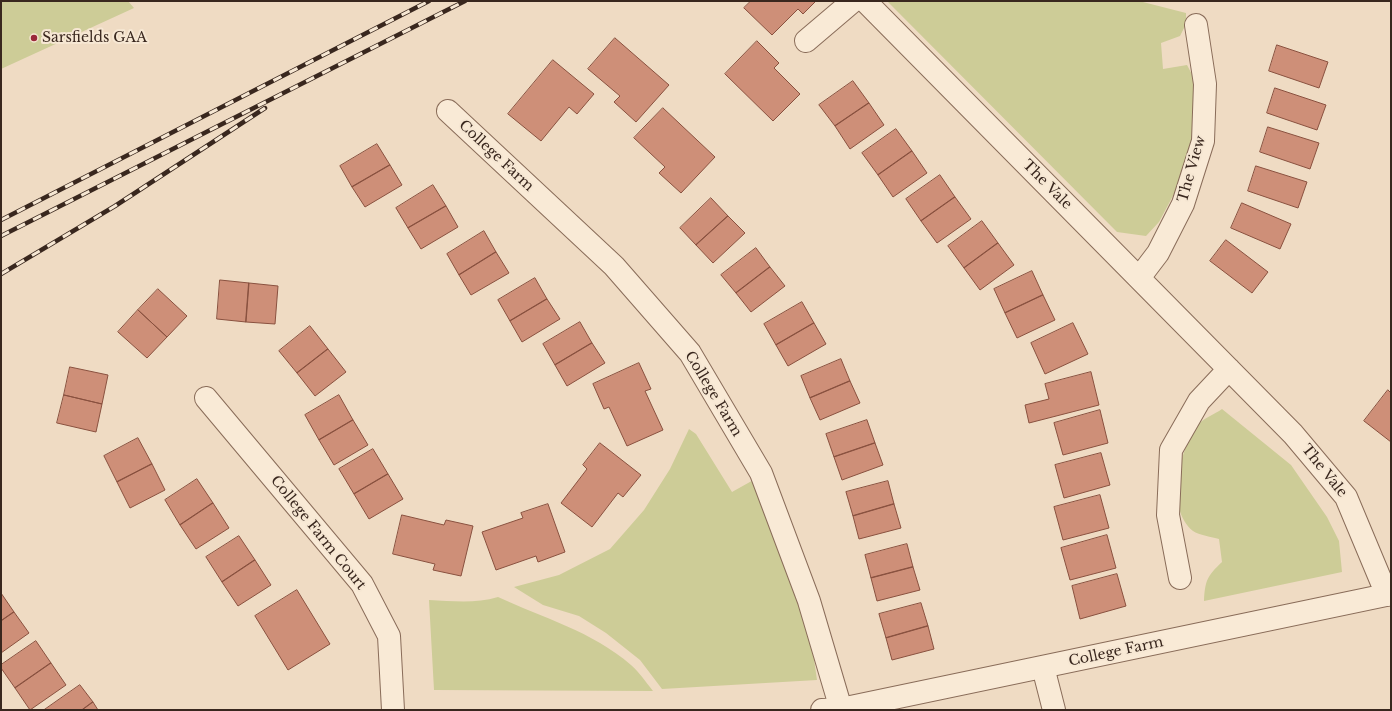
<!DOCTYPE html>
<style>
body{margin:0}
#map{position:relative;width:1392px;height:711px;overflow:hidden;background:#efdbc3;font-family:"Libre Baskerville",serif}
canvas{display:block}
.frame{position:absolute;inset:0;border:2px solid #39271e;pointer-events:none}
</style>
<div id="map">
<canvas width="1392" height="711"></canvas>
<div class="frame"></div>
</div>
<script>
const g = document.querySelector('canvas').getContext('2d');
g.lineJoin = 'round';
function paint(path, color) {
  g.fillStyle = color;
  g.fill(path, 'evenodd');
}
function trace(path, color, width, dash) {
  g.strokeStyle = color;
  g.lineWidth = width;
  g.lineCap = dash ? 'butt' : 'round';
  g.setLineDash(dash || []);
  g.stroke(path);
}
function drawText(font, color, halo, rows, align = 'center') {
  g.font = font + ' "Libre Baskerville",serif';
  g.lineWidth = 4;
  g.setLineDash([]);
  g.textBaseline = 'middle';
  g.strokeStyle = halo;
  g.fillStyle = color;
  for (const [text, x, y, turn = 0] of rows) {
    g.save();
    g.translate(x, y);
    g.rotate((+turn || 0) * Math.PI / 180);
    g.textAlign = isNaN(turn) ? turn : align;
    if (halo) g.strokeText(text, 0, 0);
    g.fillText(text, 0, 0);
    g.restore();
  }
}
paint(new Path2D(`
 M1,1h127l6,7 -133,61z
 M887,1h252l47,12v11l-6,12 -19,7 2,26 24,-4 9,17 -2,52 -10,41 -25,47 -13,14 -29,-4z
 M1222,409l69,56 36,52 12,24 3,31 -138,29c1,-20 3,-25 18,-39l-3,-23c-7,-2 -20,-4 -26,-8 -28,-24 -14,-79 4,-105 5,-7 18,-12 25,-17z
 M689,429l7,5 36,58 25,-14 52,147 8,55 -155,9 -22,-29 -34,-27 -27,-17 -36,-11 -29,-18 45,-12 51,-26 34,-39 26,-41z
 M498,597c45,21 94,34 133,68 8,7 15,17 22,26l-219,-1 -5,-90c23,1 46,4 69,-3z`), '#cdcc97');
const building = new Path2D(`
 M751,1h65l-13,13 -5,-5 -26,26 -28,-27z
 M615,38l54,47 -33,37 -22,-20 6,-6 -32,-27z
 M757,41l22,22 -5,5 26,26 -27,27 -48,-47z
 M1277,45l51,17 -9,26 -50,-17z
 M553,60l41,34 -17,20 -8,-7 -28,34 -33,-27z
 M853,81l16,22 -34,23 -16,-21z
 M1275,88l51,17 -9,25 -50,-17z
 M869,103l15,22 -34,24 -15,-23z
 M663,108l52,49 -34,36 -22,-20 6,-6 -31,-29z
 M1268,127l51,16 -9,26 -50,-17z
 M896,129l16,22 -34,24 -16,-22z
 M377,144l13,21 -38,22 -12,-21z
 M912,151l15,22 -34,24 -15,-22z
 M390,165l12,20 -37,22 -13,-20z
 M1256,166l51,16 -9,26 -50,-17z
 M940,175l15,22 -34,24 -15,-22z
 M433,185l13,21 -38,22 -12,-20z
 M955,197l16,22 -34,24 -16,-22z
 M711,198l17,18 -32,29 -16,-17z
 M1242,203l49,21 -11,25 -49,-21z
 M446,206l12,21 -37,22 -13,-21z
 M728,216l17,17 -32,30 -17,-18z
 M982,221l16,22 -34,25 -16,-22z
 M484,231l12,21 -37,23 -12,-21z
 M1226,240l42,32 -16,21 -42,-32z
 M998,243l16,22 -34,25 -16,-22z
 M756,248l14,19 -34,26 -15,-18z
 M496,252l13,21 -38,22 -12,-20z
 M770,267l15,19 -34,26 -15,-19z
 M1032,271l11,24 -38,18 -11,-24z
 M535,278l12,21 -37,22 -12,-21z
 M220,280l29,3 -3,39 -29,-3z
 M249,283l29,3 -3,38 -29,-2z
 M158,289l29,27 -20,21 -29,-27z
 M1043,295l12,25 -38,18 -12,-25z
 M547,299l13,20 -38,23 -12,-21z
 M802,302l12,21 -38,22 -12,-21z
 M138,310l29,27 -20,21 -29,-26z
 M580,322l12,21 -37,22 -12,-21z
 M814,323l12,21 -38,22 -12,-21z
 M1073,323l15,31 -43,20 -14,-31z
 M310,326l18,23 -31,24 -18,-22z
 M592,343l13,20 -38,23 -12,-21z
 M328,349l18,23 -31,24 -18,-23z
 M841,359l9,22 -40,17 -9,-22z
 M639,363l12,26 -6,2 18,39 -36,16 -18,-39 -5,2 -11,-25z
 M70,367l38,8 -6,29 -38,-9z
 M1091,372l8,33 -70,18 -4,-18 24,-6 -4,-15z
 M850,381l10,22 -40,17 -10,-22z
 M1388,390l3,3v49l-27,-21z
 M64,395l38,9 -6,28 -39,-9z
 M339,395l14,25 -34,20 -14,-25z
 M1100,410l8,33 -45,12 -9,-32z
 M353,420l15,25 -34,20 -15,-25z
 M867,420l8,23 -41,14 -8,-23z
 M138,438l14,26 -35,18 -13,-26z
 M600,443l41,32 -18,22 -5,-4 -26,34 -31,-24 26,-34 -4,-4z
 M875,443l8,22 -41,15 -8,-23z
 M373,449l15,25 -34,20 -15,-25z
 M1101,453l9,32 -46,13 -9,-33z
 M152,464l13,26 -35,18 -13,-26z
 M388,474l15,25 -34,20 -15,-25z
 M197,479l16,24 -33,22 -15,-25z
 M888,481l6,23 -41,12 -7,-24z
 M1100,495l9,33 -46,12 -9,-33z
 M213,503l16,25 -33,21 -16,-24z
 M548,504l17,48 -27,10 -2,-6 -40,14 -14,-38 41,-14 -2,-5z
 M894,504l7,24 -42,11 -6,-23z
 M402,515l42,10 2,-5 27,6 -12,50 -28,-6 2,-6 -42,-10z
 M1107,535l9,33 -46,12 -9,-32z
 M239,536l16,24 -33,22 -16,-25z
 M907,544l6,23 -42,11 -6,-23z
 M255,560l16,25 -33,21 -16,-24z
 M913,567l7,23 -43,11 -6,-23z
 M1117,574l9,32 -46,13 -8,-33z
 M297,590l33,54 -42,26 -33,-54z
 M1,593l13,19 -13,9z
 M921,603l7,23 -42,12 -7,-24z
 M14,612l15,21 -28,20v-32z
 M928,626l6,23 -42,11 -6,-22z
 M36,641l15,22 -36,25 -14,-20v-3z
 M51,663l15,22 -36,25 -15,-22z
 M80,685l13,17 -11,8h-38z
 M93,702l5,8h-16z`);
paint(building, '#ce8f78');
trace(building, '#89513f', 1);
const minor = new Path2D(`
 M865,1l428,433 53,63 41,98
 M806,41l47,-40
 M448,111l166,155 76,87 71,120 48,128 32,108
 M1139,278l19,-25 25,-49 20,-63 2,-57 -9,-59
 M206,398l156,186 27,52 4,74
 M1180,578l-12,-63 3,-65 28,-49 30,-32
 M1043,667l11,43
 M822,710l19,-1 550,-115`);
trace(minor, '#896c59', 24);
trace(minor, '#f9ead6', 22);
const rail = new Path2D(`
 M1,220l428,-219
 M1,236l464,-235
 M1,274l114,-68 150,-98`);
trace(rail, '#39271e', 4.5);
trace(rail, '#f6e7d3', 3, [9]);
for (const [x, y, r, color] of [
 [34,38,4,"#9a2839"]
]) {
  const dot = new Path2D();
  dot.arc(x, y, r, 0, 2 * Math.PI);
  g.fillStyle = color;
  g.fill(dot);
  trace(dot, '#f6e7d3', 1.5);
}
drawText('14px', '#39271e', '#f6e7d3', [
 ["Sarsfields GAA",42,38]
], 'left');
drawText('14px', '#39271e', '#f6e7d3', [
 ["College Farm",496,156,43],
 ["The View",1192,169,-74],
 ["The Vale",1047,185,45],
 ["College Farm",713,394,59],
 ["The Vale",1324,471,51],
 ["College Farm Court",318,533,51],
 ["College Farm",1116,652,-12]
]);
</script>
